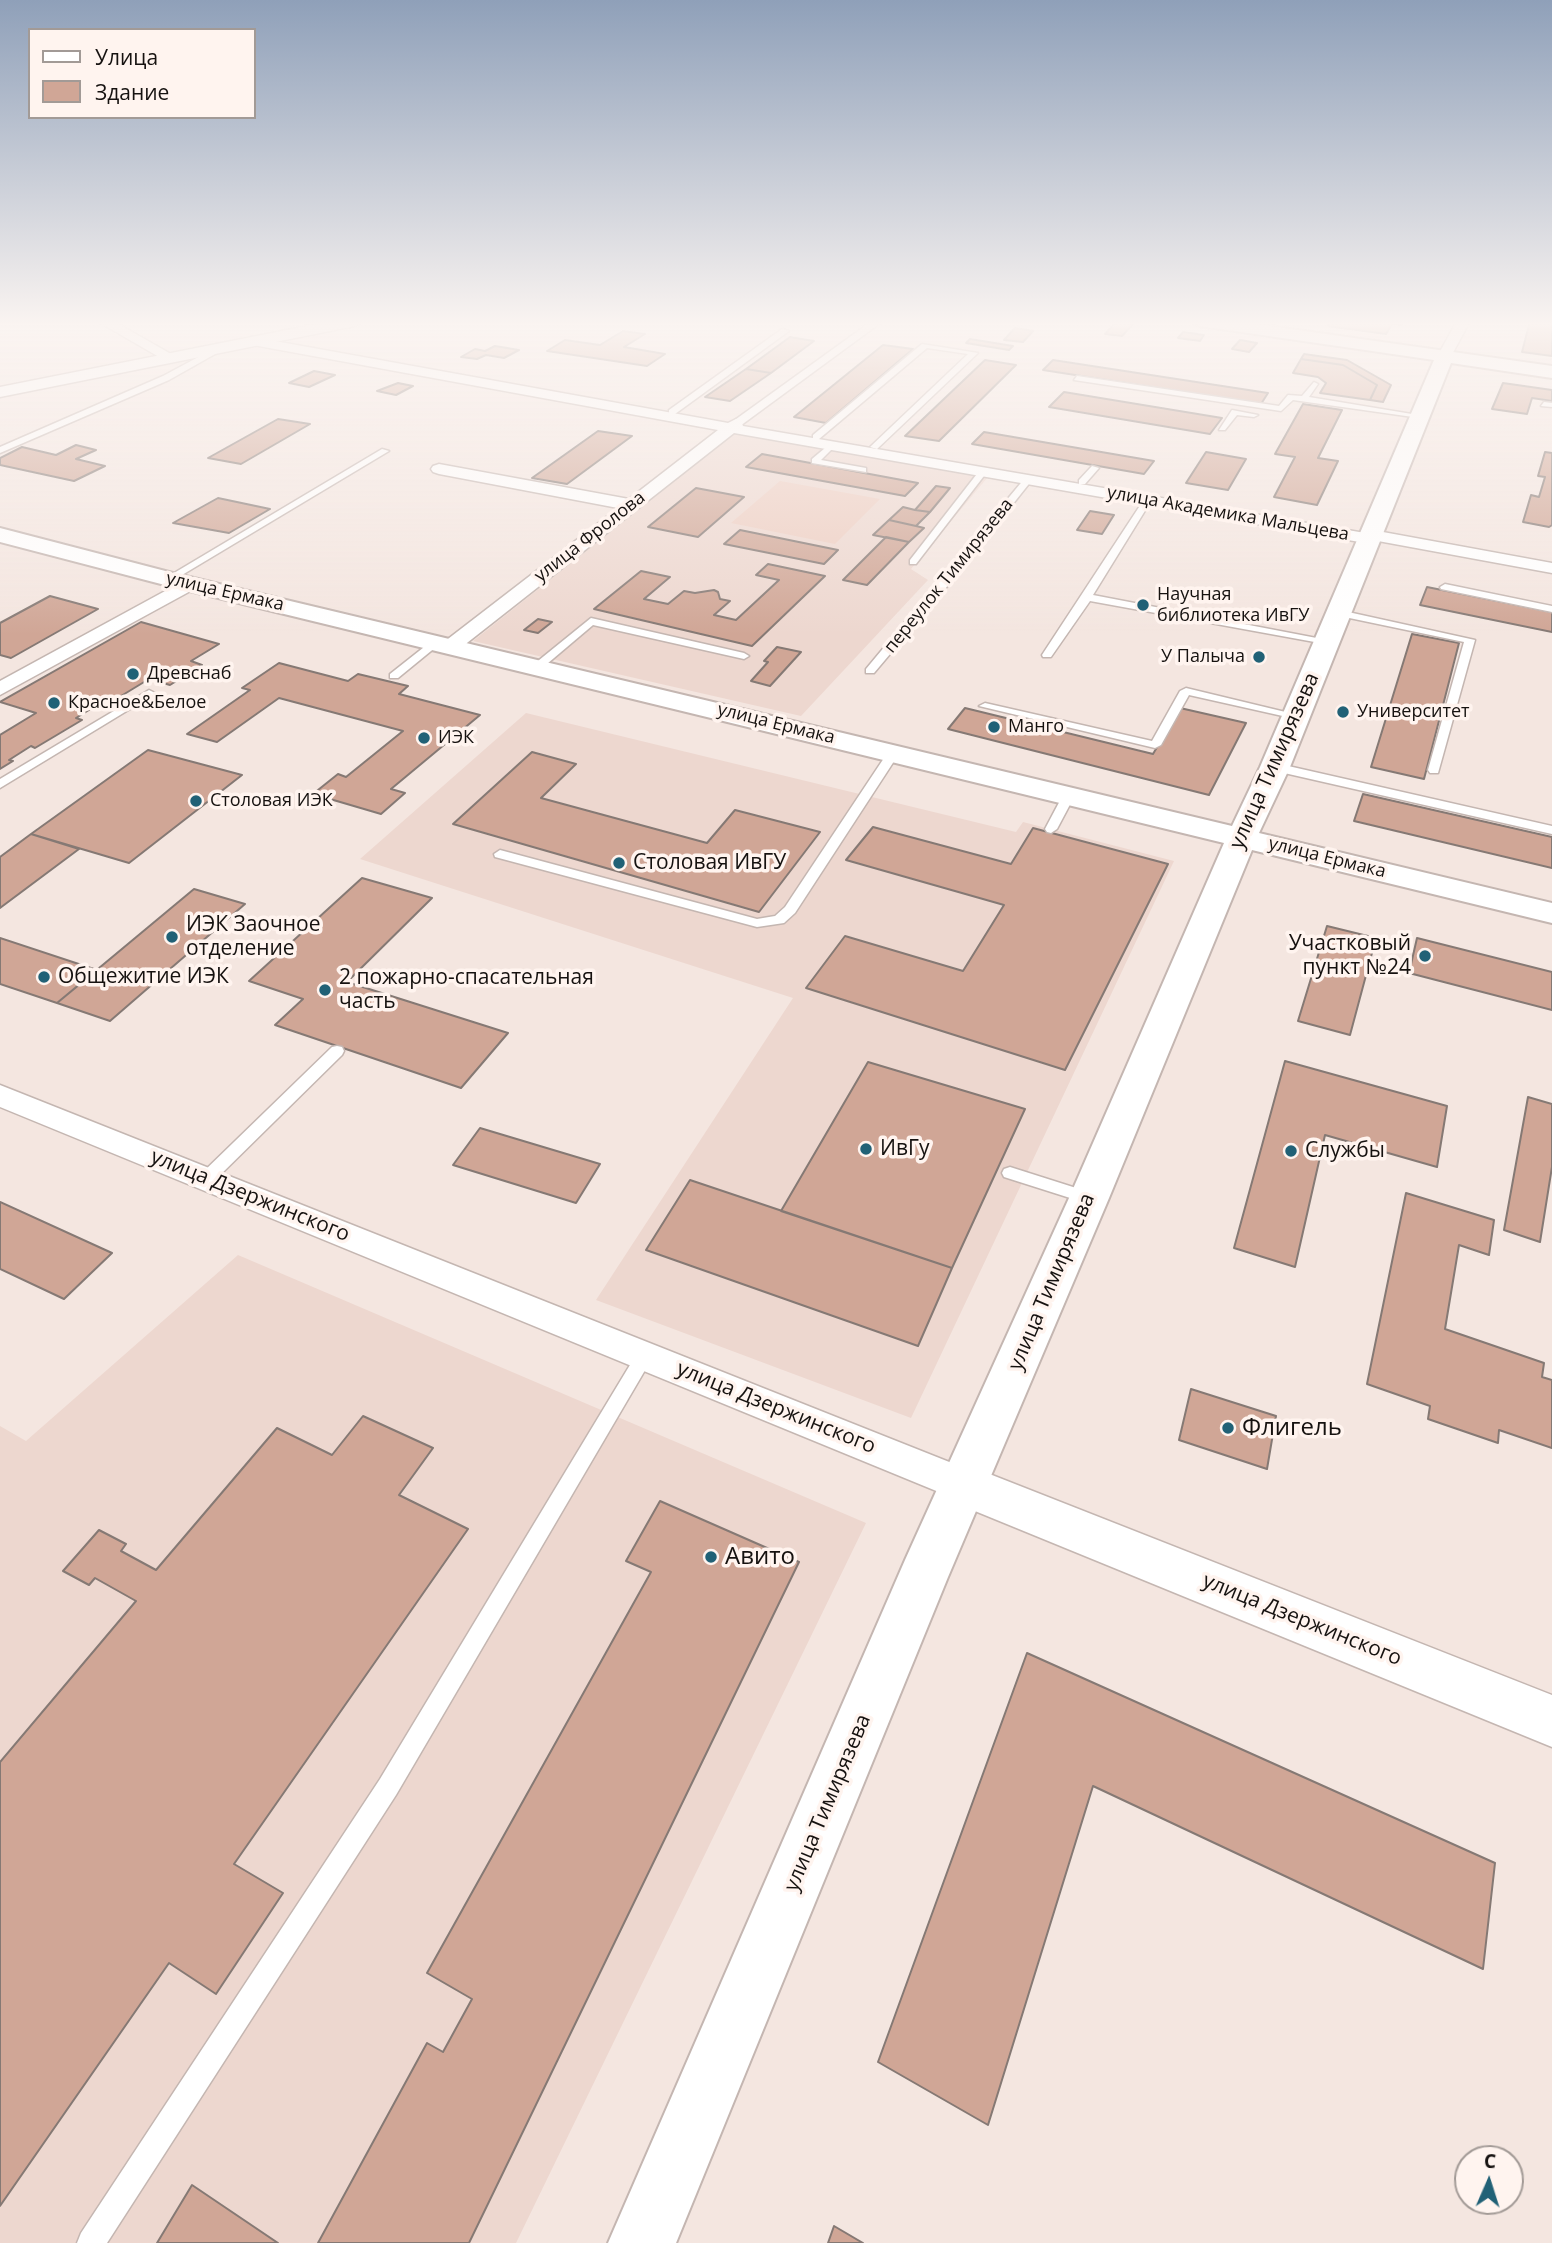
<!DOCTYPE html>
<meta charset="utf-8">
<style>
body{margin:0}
#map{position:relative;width:1552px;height:2243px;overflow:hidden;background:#f4e6e0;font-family:"Open Sans",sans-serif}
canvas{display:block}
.legend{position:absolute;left:28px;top:28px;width:228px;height:91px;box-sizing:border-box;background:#fff4ef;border:2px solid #a29a96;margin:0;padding:9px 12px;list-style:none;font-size:21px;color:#161210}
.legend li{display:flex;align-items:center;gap:14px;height:35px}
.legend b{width:35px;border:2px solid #a29a96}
.north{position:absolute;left:1454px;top:2145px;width:70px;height:70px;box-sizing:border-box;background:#fff4ef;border:2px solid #a29a96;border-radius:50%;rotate:3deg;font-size:19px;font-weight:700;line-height:28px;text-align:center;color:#161210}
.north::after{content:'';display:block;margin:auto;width:24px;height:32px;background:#216176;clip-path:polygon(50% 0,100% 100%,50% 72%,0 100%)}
</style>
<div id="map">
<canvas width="1552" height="2243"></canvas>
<ul class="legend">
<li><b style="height:9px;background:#fff"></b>Улица</li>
<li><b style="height:19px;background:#d0a696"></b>Здание</li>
</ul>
<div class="north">С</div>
</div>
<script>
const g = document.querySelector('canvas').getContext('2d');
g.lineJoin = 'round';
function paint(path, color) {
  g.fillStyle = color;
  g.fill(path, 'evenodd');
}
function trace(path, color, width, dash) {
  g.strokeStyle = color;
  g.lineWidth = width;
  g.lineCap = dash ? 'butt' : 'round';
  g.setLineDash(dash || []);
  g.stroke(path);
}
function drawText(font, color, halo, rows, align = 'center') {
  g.font = font + ' "Open Sans",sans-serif';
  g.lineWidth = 7;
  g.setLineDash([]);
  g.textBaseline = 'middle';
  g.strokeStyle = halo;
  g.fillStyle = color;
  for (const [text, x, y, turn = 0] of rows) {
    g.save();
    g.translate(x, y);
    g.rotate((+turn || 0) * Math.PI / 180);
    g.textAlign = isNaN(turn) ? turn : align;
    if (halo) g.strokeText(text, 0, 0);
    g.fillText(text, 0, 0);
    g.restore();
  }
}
paint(new Path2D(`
 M735,433l253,44 -77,92 17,11 -127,136 -328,-75z
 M526,713l490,119 7,-10 151,39 -263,557 -315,-118 197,-302 -433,-139z
 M238,1255l628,268 -350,720h-516v-817l26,15z`), '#edd7cf');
paint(new Path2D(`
 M780,481l100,18 -45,45 -104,-21z`), '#edcdc1');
const building = new Path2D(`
 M1331,321h72l-2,4 -9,-1 -6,10 -58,-8z
 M1530,321h22v35l-30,-4z
 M1116,322l17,2 -11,12 -17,-2z
 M1015,328l18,3 -10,11 -19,-2z
 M623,331l22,3 -21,13 41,7 -18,12 -100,-15 18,-11 35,5z
 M1183,332l21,3 -4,6 -22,-3z
 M790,337l24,4 -43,32 -25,-4z
 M970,339l43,7 -4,4 -43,-7z
 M1240,340l17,3 -8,9 -17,-3z
 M883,345l30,4 -87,74 -32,-6z
 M495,346l24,4 -15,8 -18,-3 -9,4 -16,-2 14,-8 10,2z
 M1304,354l43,6 44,25 -8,17 -13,-2 7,-15 -34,-20 -42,-6z
 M1301,359l42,6 34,20 -7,15 -50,-7 6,-10 -8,-6 -25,-4z
 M985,360l31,5 -77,76 -34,-5z
 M1053,360l215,33 -7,11 -218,-34z
 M746,369l25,4 -41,28 -25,-4z
 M314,371l21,4 -26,12 -20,-4z
 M398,383l15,3 -17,9 -19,-4z
 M1503,383l49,7v11l-20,-3 -5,16 -35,-5z
 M1064,392l158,26 -12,16 -161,-27z
 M1303,404l39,6 -24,48 20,3 -21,44 -43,-8 21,-40 -20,-3z
 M278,419l32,5 -69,40 -33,-6z
 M598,431l34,5 -65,48 -35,-6z
 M984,432l170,29 -10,13 -172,-30z
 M76,445l20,5 -20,9 29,7 -31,15 -74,-16v-7l22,-11 34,8z
 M1206,452l40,7 -18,31 -42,-7z
 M1545,452l7,1v72l-3,2 -26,-5 8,-27 8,2 6,-20 -7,-1z
 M762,454l156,29 -13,13 -159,-29z
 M936,486l14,2 -20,24 -15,-2z
 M696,488l48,9 -46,40 -50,-10z
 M218,498l52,11 -41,24 -56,-10z
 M903,507l12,3 15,2 -14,14 -27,-6z
 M1090,511l24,4 -12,19 -25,-4z
 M889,520l27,6 8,2 -15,14 -36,-7z
 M740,530l98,20 -14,14 -100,-20z
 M886,537l23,5 -42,43 -24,-5z
 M768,564l57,12 -73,70 -158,-37 47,-38 29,6 -26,22 24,5 16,-13 11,2 19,-3 4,2 2,7 10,2 -16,14 22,5 43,-40 -23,-5z
 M1427,587l125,25v20l-132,-27z
 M50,596l48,13 -87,49 -11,-3v-32z
 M538,619l14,3 -14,11 -14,-3z
 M141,622l78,22 -28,17 11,4 -32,20 -21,-6 -46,28 -6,-2 -21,13 6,2 -47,28 -4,-2 -22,14 4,1 -13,8v-34l36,-22 -36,-11z
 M1412,634l47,9 -35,136 -53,-12z
 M777,647l24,5 -31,34 -19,-5 17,-19 -4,-1z
 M279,663l69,18 10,-7 50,12 -9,8 81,21 -89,74 14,4 -24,21 -68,-20 25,-20 8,3 57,-46 -124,-33 -62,44 -30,-8 63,-44 -8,-2z
 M965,708l188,46 27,-46 66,15 -37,72 -261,-66z
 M148,750l94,25 -113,88 -98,-29z
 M532,752l44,12 -35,34 166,45 28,-33 85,22 -61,80 -306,-88z
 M1363,794l189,43v31l-198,-47z
 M873,827l138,37 22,-36 135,36 -103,206 -259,-82 39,-52 118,35 41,-66 -158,-45z
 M31,834l48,15 -79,59v-51z
 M362,878l70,20 -85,84 161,51 -47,55 -186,-63 28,-26 -54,-18z
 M194,889l51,15 -135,117 -53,-18z
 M1327,926l49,12 -26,97 -52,-14z
 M0,938l97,32 -40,33 -57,-19z
 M1417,938l135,34v38l-143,-37z
 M1285,1061l162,45 -10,61 -112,-32 -30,132 -61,-19z
 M868,1062l157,47 -73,159 -171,-57z
 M1528,1097l24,7v63l-12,75 -36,-12z
 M480,1128l120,36 -24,39 -123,-38z
 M690,1180l262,88 -34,78 -272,-96z
 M1406,1193l88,27 -5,35 -30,-10 -14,84 99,34 -2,14 10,3v68l-53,-18 -1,13 -70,-24 2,-13 -63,-22z
 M0,1202l112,51 -48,46 -64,-30z
 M1191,1389l85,27 -9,53 -88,-29z
 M363,1416l70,32 -34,47 69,34 -234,335 49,29 -67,101 -47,-31 -169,243v-444l136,-161 -41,-23 -6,7 -26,-14 36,-41 27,14 -5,7 35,19 121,-142 55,27z
 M660,1501l139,61 -330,681h-151l109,-200 16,9 29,-53 -45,-26 224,-401 -25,-11z
 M1027,1653l468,210 -12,106 -390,-183 -105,339 -110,-63z
 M192,2185l86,58h-121z
 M834,2226l29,17h-35z`);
paint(building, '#d0a696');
trace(building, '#857974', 2);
const service = new Path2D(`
 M782,329l7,2 -114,83h-6v-4z
 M922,344l56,9 -101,96 -7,-2 98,-93 -41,-6 -108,91h-6v-4z
 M217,347l7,2 -55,31 -169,73v-6l163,-71z
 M1077,376l202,30 9,-11 14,1 12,-14 4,2 -9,13 115,19 -4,2 -127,-18 -12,11 -207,-31z
 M1544,402l8,1v4l-11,-1z
 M1232,410l26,5 -4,2 -17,-2 -12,15h-6z
 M831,443l4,3 -14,14 45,8v4l-54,-9v-4z
 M382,449l7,2 -217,130 -8,-2z
 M1092,466l7,2 -14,16h-6v-4z
 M980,470l7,2 -71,92h-6v-4z
 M1025,478l7,2 -82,103 -76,90h-8v-4z
 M1147,498l4,3 -58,94 234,45 4,1v4l-241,-44 -39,56h-8l-1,-2 101,-154z
 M1445,584l107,22v6l-111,-23 -1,-2z
 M1339,610l136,30 -37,133h-8l-2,-3 36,-128 -129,-27 -1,-2z
 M591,618l153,35 5,3 -5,3 -151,-34 -52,44h-8v-4z
 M433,640l9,2 -44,36h-8v-4z
 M1186,688l116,28 -6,3 -107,-24 -28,50 -6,3 -176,-42 6,-3 167,38 28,-50z
 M149,690l6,3 -2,2 -153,93v-9z
 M894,748l6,4 -105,161 -11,10 -27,4 -262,-70 -1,-3 6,-4 257,69 18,-3 10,-9 103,-155z
 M1275,763l277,63v8l-281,-64 -2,-3z
 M1069,791l6,4 -18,34 -6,4 -4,-1 -2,-3 18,-34z
 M337,1046l5,1 2,4 -2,4 -129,127h-12l-2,-4 2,-4 131,-127z
 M1010,1167l85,27 2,4 -2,4 -6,2 -85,-27 -2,-4 2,-4z
 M645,1347l6,3 3,5 -3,5 -255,435 -289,448h-30l4,-10 299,-454 259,-429z`);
const pedestrian = new Path2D(`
 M872,321h11l-143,105h-8v-4z`);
const minor = new Path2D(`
 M97,321h16l65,37 -2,3h-10z
 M1457,321h13l-21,39h-10l-2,-3z
 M258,338l470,85 8,-4 5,2 2,5 622,107 7,-3 180,33v10l-174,-32 -7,3 -637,-111 -276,217h-14l-3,-4 3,-4 174,-134 -179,-34 -6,-2 -2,-3 2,-3 6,-2 190,35 89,-69 -465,-85v-6z
 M189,578l7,2 2,4 -2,4 -196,107v-14z
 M0,1085l977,388 6,12 -6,12 -13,5 -13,-5 -951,-390z`);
const tertiary = new Path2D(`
 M332,321h31l-8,5 -355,71v-10z
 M964,1464l588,231v52l-604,-247 -7,-15 7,-15z`);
const secondary = new Path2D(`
 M1191,321h43l318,45v12l-101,-15 -161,404 -31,66 293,70v20l-300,-73 -143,348 -161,379 -272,666h-68l297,-683 164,-362 155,-355 -1063,-259 -161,-42v-14l173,45 1059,253 28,-59 174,-407 -234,-34z`);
trace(service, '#c4b6b1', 3);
trace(pedestrian, '#c4b6b1', 3);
trace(minor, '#c4b6b1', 3);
trace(tertiary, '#c4b6b1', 3);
trace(secondary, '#c4b6b1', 4);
paint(service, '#fff');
paint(pedestrian, '#fff');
paint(minor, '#fff');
paint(tertiary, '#fff');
paint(secondary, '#fff');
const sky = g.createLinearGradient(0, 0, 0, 635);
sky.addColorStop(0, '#8fa0b9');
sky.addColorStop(0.51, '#faf4f1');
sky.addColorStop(1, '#faf4f100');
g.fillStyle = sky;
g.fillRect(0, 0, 1552, 635);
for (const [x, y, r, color] of [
 [1143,605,7,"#216176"],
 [1259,657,7,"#216176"],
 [133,674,7,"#216176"],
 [54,703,7,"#216176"],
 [1343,712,7,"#216176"],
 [994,727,7,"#216176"],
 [424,738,7,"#216176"],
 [196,801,7,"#216176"],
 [619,863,7,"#216176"],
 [172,937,7,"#216176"],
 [1425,956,7,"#216176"],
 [44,977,7,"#216176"],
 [325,990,7,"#216176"],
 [866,1149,7,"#216176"],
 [1291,1151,7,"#216176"],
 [1228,1428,7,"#216176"],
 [711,1557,7,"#216176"]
]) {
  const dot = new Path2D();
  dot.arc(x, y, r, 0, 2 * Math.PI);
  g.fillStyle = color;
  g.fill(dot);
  trace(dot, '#fff4ef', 2.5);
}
drawText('18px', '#161210', '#fff4ef', [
 ["улица Академика Мальцева",1228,514,10],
 ["улица Фролова",590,537,-38],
 ["переулок Тимирязева",949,576,-51],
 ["улица Ермака",225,592,13],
 ["улица Ермака",776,724,14],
 ["улица Ермака",1327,858,14]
]);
drawText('18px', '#161210', '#fff4ef', [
 ["Научная",1157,595],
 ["библиотека ИвГУ",1157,616],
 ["У Палыча",1245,657,"right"],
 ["Древснаб",147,674],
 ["Красное&Белое",68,703],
 ["Университет",1357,712],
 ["Манго",1008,727],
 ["ИЭК",438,738],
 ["Столовая ИЭК",210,801]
], 'left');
drawText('21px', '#161210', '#fff4ef', [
 ["улица Тимирязева",1275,761,-66],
 ["улица Дзержинского",250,1196,22],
 ["улица Тимирязева",1052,1282,-67],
 ["улица Дзержинского",776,1408,22],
 ["улица Дзержинского",1302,1620,22],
 ["улица Тимирязева",828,1803,-67]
]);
drawText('21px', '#161210', '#fff4ef', [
 ["Столовая ИвГУ",633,863],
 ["ИЭК Заочное",186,925],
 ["отделение",186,949],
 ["Участковый",1411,944,"right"],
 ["пункт №24",1411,968,"right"],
 ["Общежитие ИЭК",58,977],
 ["2 пожарно-спасательная",339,978],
 ["часть",339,1002],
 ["ИвГу",880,1149],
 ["Службы",1305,1151]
], 'left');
drawText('24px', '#161210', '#fff4ef', [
 ["Флигель",1242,1428],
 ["Авито",725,1557]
], 'left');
</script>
